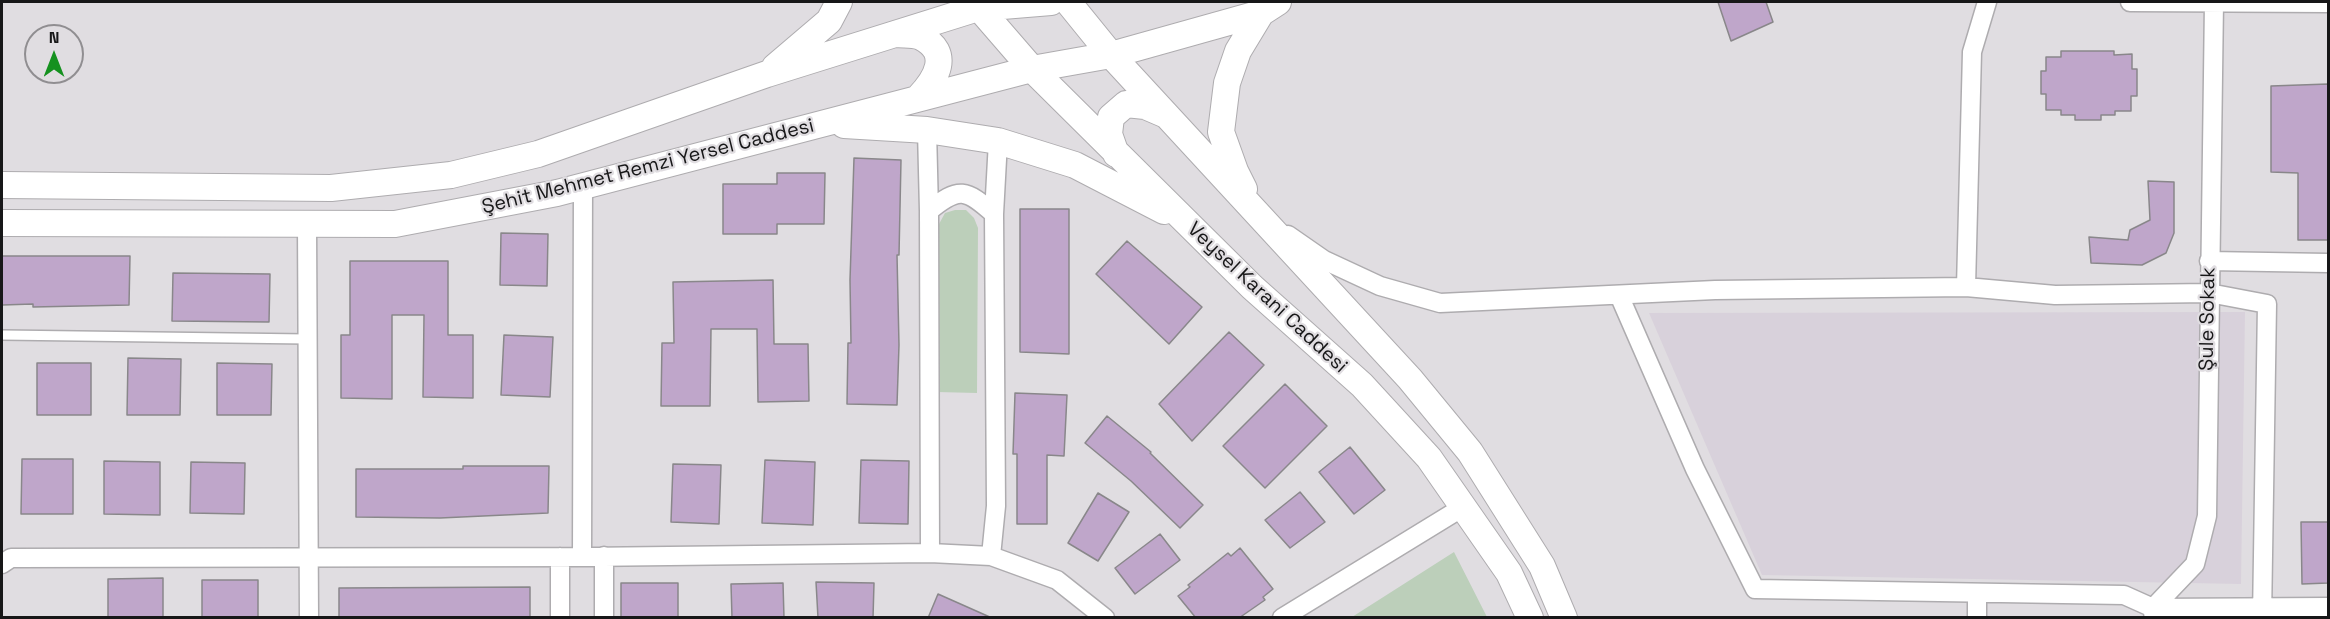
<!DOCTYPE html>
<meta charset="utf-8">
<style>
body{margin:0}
#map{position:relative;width:2330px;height:619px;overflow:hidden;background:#e0dde1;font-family:"Space Grotesk",sans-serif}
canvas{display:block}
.frame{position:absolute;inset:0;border:3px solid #171718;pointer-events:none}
.north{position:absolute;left:24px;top:24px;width:60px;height:60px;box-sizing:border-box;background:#e0dde1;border:2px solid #908e91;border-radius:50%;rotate:0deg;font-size:16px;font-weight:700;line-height:24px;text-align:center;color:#171718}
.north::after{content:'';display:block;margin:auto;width:21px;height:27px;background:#15911f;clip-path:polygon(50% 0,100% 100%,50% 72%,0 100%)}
</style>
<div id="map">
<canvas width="2330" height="619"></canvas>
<div class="frame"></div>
<div class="north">N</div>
</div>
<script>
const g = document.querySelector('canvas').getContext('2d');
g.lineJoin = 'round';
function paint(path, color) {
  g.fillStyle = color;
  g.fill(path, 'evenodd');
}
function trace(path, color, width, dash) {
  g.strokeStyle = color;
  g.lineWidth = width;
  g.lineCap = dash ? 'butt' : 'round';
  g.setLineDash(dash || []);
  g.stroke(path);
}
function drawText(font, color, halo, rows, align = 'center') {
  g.font = font + ' "Space Grotesk",sans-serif';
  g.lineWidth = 4.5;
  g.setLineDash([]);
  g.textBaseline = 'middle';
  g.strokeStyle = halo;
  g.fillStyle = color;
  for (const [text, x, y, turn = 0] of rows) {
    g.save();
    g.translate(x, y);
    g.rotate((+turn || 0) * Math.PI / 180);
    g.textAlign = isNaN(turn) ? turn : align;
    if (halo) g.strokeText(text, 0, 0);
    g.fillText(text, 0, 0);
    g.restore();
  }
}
paint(new Path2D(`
 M2245,312l-4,272 -479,-9 -113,-262z`), '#d8d1db');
paint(new Path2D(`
 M955,210h11l8,8 4,10 -1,165 -40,-1 2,-168 6,-11z
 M1454,552l33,65h-135z`), '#bccfba');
const building = new Path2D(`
 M1718,2h48l7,20 -42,19z
 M2061,51h53v4l18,-1v15h5v27h-6v15h-16v4h-14v5h-26v-5h-14v-5h-15v-16h-5v-23h5v-14h15z
 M2328,84v156h-30v-67l-27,-1v-86z
 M854,158l47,2 -2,95h-2l2,90 -2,60 -50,-1 1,-61h3l-1,-63z
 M777,173h48l-1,51h-47v10h-54v-50h54z
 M2148,181l26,1v51l-8,20 -24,12 -51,-2 -2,-26 39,3 2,-10 20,-10z
 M1020,209h49v145l-49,-2z
 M501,233l47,1 -1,52 -47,-1z
 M1127,241l75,66 -33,37 -73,-70z
 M2,256h128l-1,49 -96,2v-3l-31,1z
 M350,261h98v74h25v63l-50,-1 1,-82h-32v84l-51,-1v-63h9z
 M173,273l97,1 -1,48 -97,-1z
 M773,280l1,64h34l1,57 -51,1 -1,-73h-46l-1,77h-49l1,-63h12l-1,-61z
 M1229,332l35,33 -72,76 -33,-37z
 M504,335l49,2 -3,60 -49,-2z
 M128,358l53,1 -1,56h-53z
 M37,363h54v52h-54z
 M217,363l55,1 -1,51h-54z
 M1285,384l42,42 -62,62 -42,-42z
 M1015,393l52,2 -3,61 -17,-1v69h-30v-70h-4z
 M1107,416l44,36 -1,1 53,52 -23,23 -49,-47 -46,-38z
 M1350,447l35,43 -31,24 -35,-42z
 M22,459h51v55h-52z
 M765,460l50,2 -2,63 -51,-2z
 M861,460l48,1 -1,63 -49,-1z
 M104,461l56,1v53l-56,-1z
 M191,462l54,1 -1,51 -54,-1z
 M673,464l48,1 -2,59 -48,-2z
 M463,466h86l-1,47 -108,5 -84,-1v-48h107z
 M1300,492l25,30 -35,26 -25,-28z
 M1098,493l31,19 -31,49 -30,-18z
 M2301,522h27v61l-26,1z
 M1160,534l20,26 -45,34 -20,-26z
 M1240,548l33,41 -10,8 2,3 -26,18h-43l-18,-22 12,-9 -2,-2 40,-32 3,3z
 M163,578v40h-55v-39z
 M202,580h56v38h-56z
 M816,582l58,1 -1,35h-55z
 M621,583h57v35h-57z
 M783,583l1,35h-52l-1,-34z
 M530,587v31h-191v-30z
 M938,594l54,24h-64z`);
paint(building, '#bfa6ca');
trace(building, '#89878a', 1.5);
const lane = new Path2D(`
 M2,335l305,4`);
const street = new Path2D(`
 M2130,2l198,1
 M927,130l2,81 1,342
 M929,211c30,-25 37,-22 65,3
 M307,225l2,393
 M1288,235l36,25 56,26 60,17 275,-13 251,-3 89,8 154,-2 58,11 -5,314
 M2209,261l119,2
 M1966,287l6,-235 15,-50
 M1619,295l76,174 60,120 369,6 29,13 175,-1
 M991,556l5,-50 -2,-292 4,-73
 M560,557v61
 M582,557l1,-371
 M2,564l9,-6 571,-1 348,-4 61,3 66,24 48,38
 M1977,593v25
 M2153,613v-5l42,-44 12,-48 7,-514
 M604,618v-62
 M1282,618l181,-111`);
const secondary = new Path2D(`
 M974,2l58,67 220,218 110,98 67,73 80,115 21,45
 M1068,2l43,53 299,324 60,73 72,114 22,52
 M896,34c8,1 18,0 25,3 31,16 15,42 -2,60
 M775,67l54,-46 10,-19
 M844,125l83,5 71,11 77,24 89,46
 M1116,154l-7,-20 2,-17 15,-13 19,2 21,9
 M2,185l329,3 120,-13 87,-21 229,-80 211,-66 73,-6
 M1244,189l-9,-18 -14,-39 6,-49 11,-32 23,-38
 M2,223l393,1 162,-31 475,-124 79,-14 150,-42 17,-11`);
trace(lane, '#aeacaf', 12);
trace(street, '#aeacaf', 21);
trace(secondary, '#aeacaf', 28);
trace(lane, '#fff', 9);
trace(street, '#fff', 18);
trace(secondary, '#fff', 26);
drawText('20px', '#171718', '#e0dde1', [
 ["Şehit Mehmet Remzi Yersel Caddesi",648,167,-14],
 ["Veysel Karani Caddesi",1267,298,43],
 ["Şule Sokak",2208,319,-89]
]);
</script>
